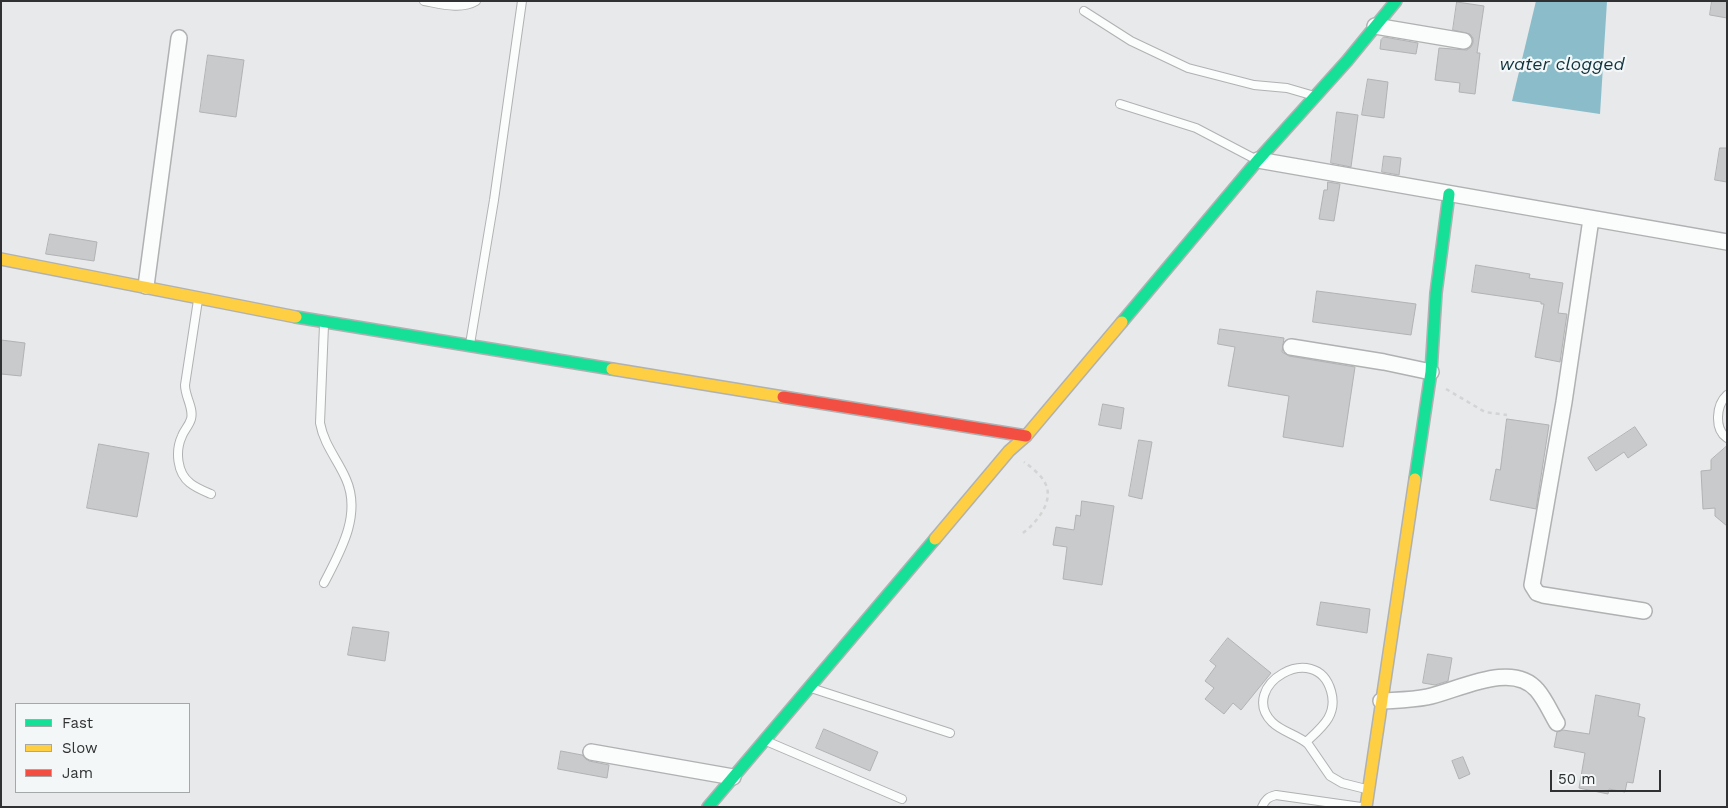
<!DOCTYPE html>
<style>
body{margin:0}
#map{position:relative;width:1728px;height:808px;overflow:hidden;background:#e7e9ea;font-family:"Work Sans",sans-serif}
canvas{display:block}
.frame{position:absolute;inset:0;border:2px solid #303132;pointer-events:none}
.legend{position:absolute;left:15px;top:703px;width:175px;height:90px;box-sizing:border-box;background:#f3f7f8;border:1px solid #a5a8a9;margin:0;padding:6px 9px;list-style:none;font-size:15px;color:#303132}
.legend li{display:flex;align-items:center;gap:10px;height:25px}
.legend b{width:25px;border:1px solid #a5a8a9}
.scale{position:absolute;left:1550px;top:770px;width:111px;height:22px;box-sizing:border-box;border:2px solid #303132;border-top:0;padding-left:6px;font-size:15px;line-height:18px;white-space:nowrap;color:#303132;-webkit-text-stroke:4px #f3f7f8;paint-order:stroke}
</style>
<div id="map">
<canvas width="1728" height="808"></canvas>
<div class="frame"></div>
<ul class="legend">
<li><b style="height:6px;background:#16e098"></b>Fast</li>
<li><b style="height:6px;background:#ffcf43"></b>Slow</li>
<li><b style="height:6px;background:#f24e42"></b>Jam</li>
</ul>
<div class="scale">50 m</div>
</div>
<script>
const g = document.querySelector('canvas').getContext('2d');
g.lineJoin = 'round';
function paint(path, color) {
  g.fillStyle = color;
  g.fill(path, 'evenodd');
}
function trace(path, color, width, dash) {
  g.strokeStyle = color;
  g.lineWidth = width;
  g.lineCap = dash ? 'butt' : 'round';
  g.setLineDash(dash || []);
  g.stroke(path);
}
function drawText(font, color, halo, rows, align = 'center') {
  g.font = font + ' "Work Sans",sans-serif';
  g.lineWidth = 4.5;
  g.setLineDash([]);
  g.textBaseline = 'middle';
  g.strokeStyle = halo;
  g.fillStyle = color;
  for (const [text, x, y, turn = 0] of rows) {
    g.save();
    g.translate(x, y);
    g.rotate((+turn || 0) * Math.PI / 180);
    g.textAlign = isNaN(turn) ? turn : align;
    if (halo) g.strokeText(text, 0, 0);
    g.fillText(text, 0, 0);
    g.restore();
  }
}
paint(new Path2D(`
 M1536,1h71l-7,113 -88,-13z`), '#8abcca');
const building = new Path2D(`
 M1712,1h15v17l-17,-3z
 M1457,2l27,4 -7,47h3l-5,41 -16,-2 1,-9 -25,-3 4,-32 28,2 4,-3 2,-4v-5l-3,-4 -17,-4z
 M1384,37l34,6 -2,11 -36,-5 1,-9z
 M208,55l36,5 -8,57 -36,-5z
 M1368,79l20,3 -4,36 -22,-3z
 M1337,112l21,3 -7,52 -20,-4z
 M1720,148h7v34l-12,-2z
 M1384,156l17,2 -2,17 -17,-3z
 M1328,182l12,2 -6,37 -15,-2 5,-29h3z
 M50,234l47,8 -3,19 -48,-7z
 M1476,265l54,9 -1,4 34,5 -5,30 9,1 -7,48 -25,-5 9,-53h-3v-2l-69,-10z
 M1317,291l99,13 -5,31 -98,-13z
 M1220,329l64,9 -2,14 7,4 66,11 -12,80 -60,-10 6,-41 -61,-10 7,-39 -17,-3z
 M1,340l24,3 -4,33 -20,-2z
 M1103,404l21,4 -3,21 -22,-4z
 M1507,419l42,6 -13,84 -46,-9 6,-31 4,1z
 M1635,427l12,18 -19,13 -4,-6 -28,19 -8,-13z
 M1139,440l13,2 -10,57 -13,-3z
 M99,444l50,9 -12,64 -50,-9z
 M1727,446v80l-12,-10v-8l-12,1 -2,-38 10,-1v-10z
 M1082,501l32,5 -12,79 -39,-6 4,-32 -14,-2 3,-18 18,3 2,-15 4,1z
 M1321,602l49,7 -3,24 -50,-8z
 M353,627l36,5 -4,29 -37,-6z
 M1228,638l43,35 -30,37 -8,-7 -9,11 -19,-15 9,-11 -9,-7 11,-15 -6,-5z
 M1428,654l24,4 -4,23 -13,4 -12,-2z
 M1596,695l44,9 -2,12 7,2 -12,65 -6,-1 -2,10 -16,-3 -1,5 -29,-6 6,-35 -31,-6 3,-15 6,-2 26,4z
 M824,729l54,23 -8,19 -54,-23z
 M561,751l21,4 7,6 20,4 -2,13 -49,-9z
 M1463,757l7,17 -11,5 -7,-18z`);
paint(building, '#c9cacb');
trace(building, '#b1b2b3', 1);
const lane = new Path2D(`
 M424,1c17,3 37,9 52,0
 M1084,11l47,30 57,27 66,17 33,3 24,7
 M1120,104l76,24 61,32
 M198,300l-13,85c0,12 9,23 6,34 -2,7 -7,11 -9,17 -7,15 -5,37 8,47 6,5 14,8 21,11
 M470,344l24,-144 28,-199
 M1727,395c-11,10 -13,34 0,43
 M324,583c16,-31 38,-68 22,-104 -8,-19 -22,-34 -26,-56l4,-98
 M811,688l139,45
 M766,741l136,58
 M1306,742c16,-15 32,-27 25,-51 -15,-52 -94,-5 -59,31 10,10 26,13 36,22l22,32 12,7 24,6
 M1262,807c3,-7 6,-10 14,-12l85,12`);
const street = new Path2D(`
 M1375,26l89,15
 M1258,160l469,82
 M1591,219l-27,183 -32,183 5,8 6,2 101,16
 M146,286l33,-248
 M1291,347l93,15 47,10
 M1381,701c16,-1 31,-1 46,-4 30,-6 85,-37 110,-7 8,9 14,23 20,33
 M591,752l142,25`);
const fast = new Path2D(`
 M296,317l316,52
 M1122,322l136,-162 89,-99 49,-60
 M1415,479l16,-107 5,-79 13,-99
 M708,807l227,-268`);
const slow = new Path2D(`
 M1,259l295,58
 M612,369l171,28
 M935,539l74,-88 17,-15 96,-114
 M1366,807l49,-328`);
const jam = new Path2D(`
 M783,397l243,39`);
trace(lane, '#b0b1b2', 10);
trace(street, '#b0b1b2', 18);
trace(fast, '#b0b1b2', 14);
trace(slow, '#b0b1b2', 14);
trace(jam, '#b0b1b2', 14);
trace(new Path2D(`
 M1446,389l39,23 22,3
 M1023,533c14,-11 33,-33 21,-52 -4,-7 -13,-14 -20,-19`), '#d3d4d4', 2.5, [4, 4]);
trace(lane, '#fbfcfc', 8);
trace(street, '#fbfcfc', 15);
trace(fast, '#16e098', 11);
trace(slow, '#ffcf43', 11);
trace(jam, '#f24e42', 11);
drawText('italic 18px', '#10323c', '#f3f7f8', [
 ["water clogged",1562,65]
]);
</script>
